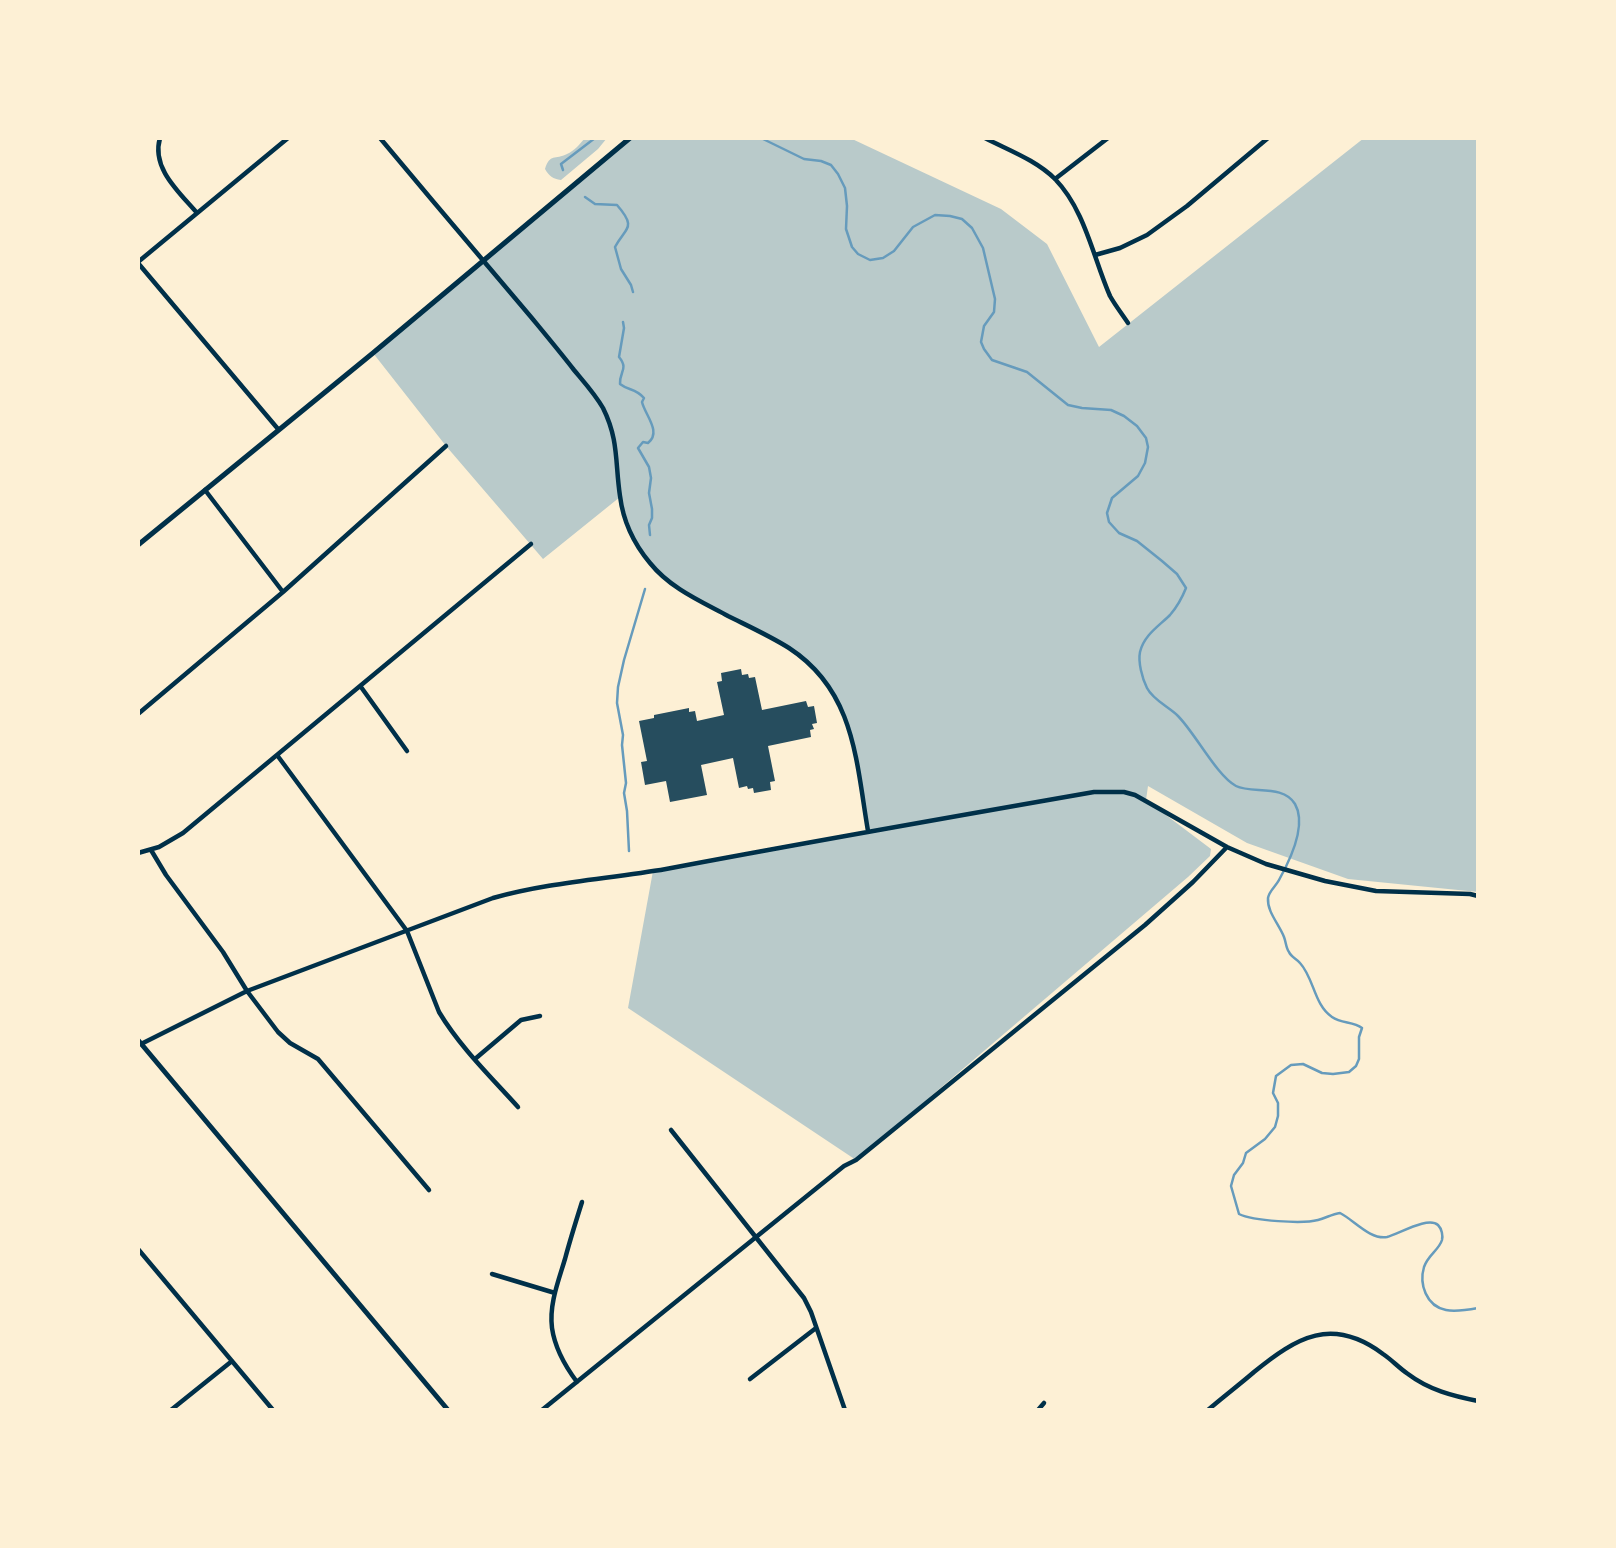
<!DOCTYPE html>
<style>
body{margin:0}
#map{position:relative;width:1616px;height:1548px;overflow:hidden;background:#fdf0d5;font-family:"Source Sans 3",sans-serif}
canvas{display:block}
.frame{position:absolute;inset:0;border:140px solid #fdf0d5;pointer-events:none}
</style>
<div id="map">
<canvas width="1616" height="1548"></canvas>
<div class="frame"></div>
</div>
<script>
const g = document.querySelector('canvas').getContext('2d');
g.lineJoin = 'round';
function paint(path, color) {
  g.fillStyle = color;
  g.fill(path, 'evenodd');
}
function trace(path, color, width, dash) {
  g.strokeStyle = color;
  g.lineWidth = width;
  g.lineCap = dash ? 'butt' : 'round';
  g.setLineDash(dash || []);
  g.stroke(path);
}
paint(new Path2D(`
 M585,138h22l-9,11 -37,31c-8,-1 -12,-4 -16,-11 5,-16 10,-9 22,-15 7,-3 13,-10 18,-16z
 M630,138h220l151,71 46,35 52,103 265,-209h114v754l-130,-13 -101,-36 -99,-57 -2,14 65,49 -1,7 -22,21 -332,283 -228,-152 25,-137 215,-40 -15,-90 -8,-27 -25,-38 -30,-27 -123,-68 -31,-37 -16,-47 -77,62 -97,-113 -73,-93z`), '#b9caca');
trace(new Path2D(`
 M761,138l43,21 17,2 10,4 7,9 7,14 2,18 -1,23 6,18 6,7 12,6 13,-2 11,-7 19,-24 22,-12 15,1 12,3 10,9 11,20 12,51 -1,13 -10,14 -3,16 3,7 8,11 35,12 41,33 14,3 29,2 13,6 13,10 9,12 2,9 -3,16 -7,13 -26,22 -5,15 2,9 10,11 18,8 25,20 15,13 9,14c-4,10 -9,19 -16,27 -11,11 -26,20 -30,37 -2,10 2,26 7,36 6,12 22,19 31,28 17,17 39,60 58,70 16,8 47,-2 59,18 12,21 -6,58 -16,76 -3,6 -10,11 -11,18 -1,14 11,26 16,39 2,5 2,11 5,15 2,5 8,7 11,11 14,15 14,42 32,54 10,7 21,4 30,11l-3,9v22l-3,7 -7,6 -16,2 -11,-1 -19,-9 -12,1 -15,11 -3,17 5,10v13l-3,11 -10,12 -19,14 -3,10 -9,12 -3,11 8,28c14,7 64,10 79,6 8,-2 14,-6 22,-7 14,7 30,27 47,24 12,-3 41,-21 51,-12 4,4 5,11 4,15 -3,10 -14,15 -18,27 -5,17 2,39 22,43 10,2 21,0 32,-2
 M563,170l-2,-6 34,-26
 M585,197l10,7 22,1c20,23 9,22 -2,42l6,22 10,16 2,7
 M623,322l1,6 -5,29c10,12 0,15 1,27 9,7 15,4 24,14l-2,4c3,13 20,30 6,41l-5,-1 -5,6 11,19 2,11 -2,15 3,16v9l-3,7 1,10
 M629,851l-2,-40 -3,-18 2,-10 -4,-38 1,-10 -6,-32 1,-16 6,-27 21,-71`), '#669bbc', 2.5);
paint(new Path2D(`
 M741,669l1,6 6,-1 1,4 6,-1 7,33 44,-9 2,6 6,-1 3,17 -5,1 2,5 -4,1 1,7 -43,9 7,35 -5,1 1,8 -17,3 -1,-5 -5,1 -1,-3 -8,2 -6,-30 -32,7 6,30 -37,7 -4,-21 -21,4 -4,-23 6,-1 -8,-40 15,-3v-3l35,-7v4l6,-1 2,10 27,-6 -7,-33 5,-1 -1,-8z`), '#264d5e');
trace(new Path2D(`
 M160,138c-9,30 19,54 37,75
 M380,138c50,60 100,119 151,179 14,17 29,35 43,53 10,12 21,24 29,38 16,32 12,55 17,88 3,24 14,48 30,67 20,25 50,38 78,53 20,10 42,20 61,32 66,43 67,113 79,183
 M985,138c23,12 51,22 70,41 30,31 38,78 55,117 5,9 12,18 18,27
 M1055,179l53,-41
 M1095,255l25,-7 27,-13 40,-29 81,-68
 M138,262l150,-124
 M138,263l140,166
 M205,490l78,102
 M361,687l46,64
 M138,714l145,-122 163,-146
 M277,755l130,176 32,81c21,35 52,65 79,95
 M151,850l15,25 57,77 24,39 31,41 12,11 28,16 111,131
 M138,853l21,-6 24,-14 348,-289
 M141,1044l106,-53 246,-93c57,-16 115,-19 173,-29 142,-27 285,-52 428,-77h30l11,3 92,52 39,17 59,17 51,10 94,3 8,2
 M475,1059l46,-39 19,-4
 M671,1130l133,168 7,14 34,98
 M138,1249l135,161
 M492,1274l63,19
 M750,1379l66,-51
 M577,1382c-12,-16 -22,-33 -25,-54 -3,-23 6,-46 13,-69 5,-19 11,-38 17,-57
 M171,1410l61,-49
 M542,1410l302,-244 12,-6 289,-235 48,-43 34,-35
 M1038,1410l6,-7
 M1208,1410c15,-13 31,-25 46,-38 43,-35 78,-56 129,-18 9,6 16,14 25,20 21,16 45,22 70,27`), '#003049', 4.5);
trace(new Path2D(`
 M138,545l235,-192 257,-215
 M138,1040l310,370`), '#003049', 5);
</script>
